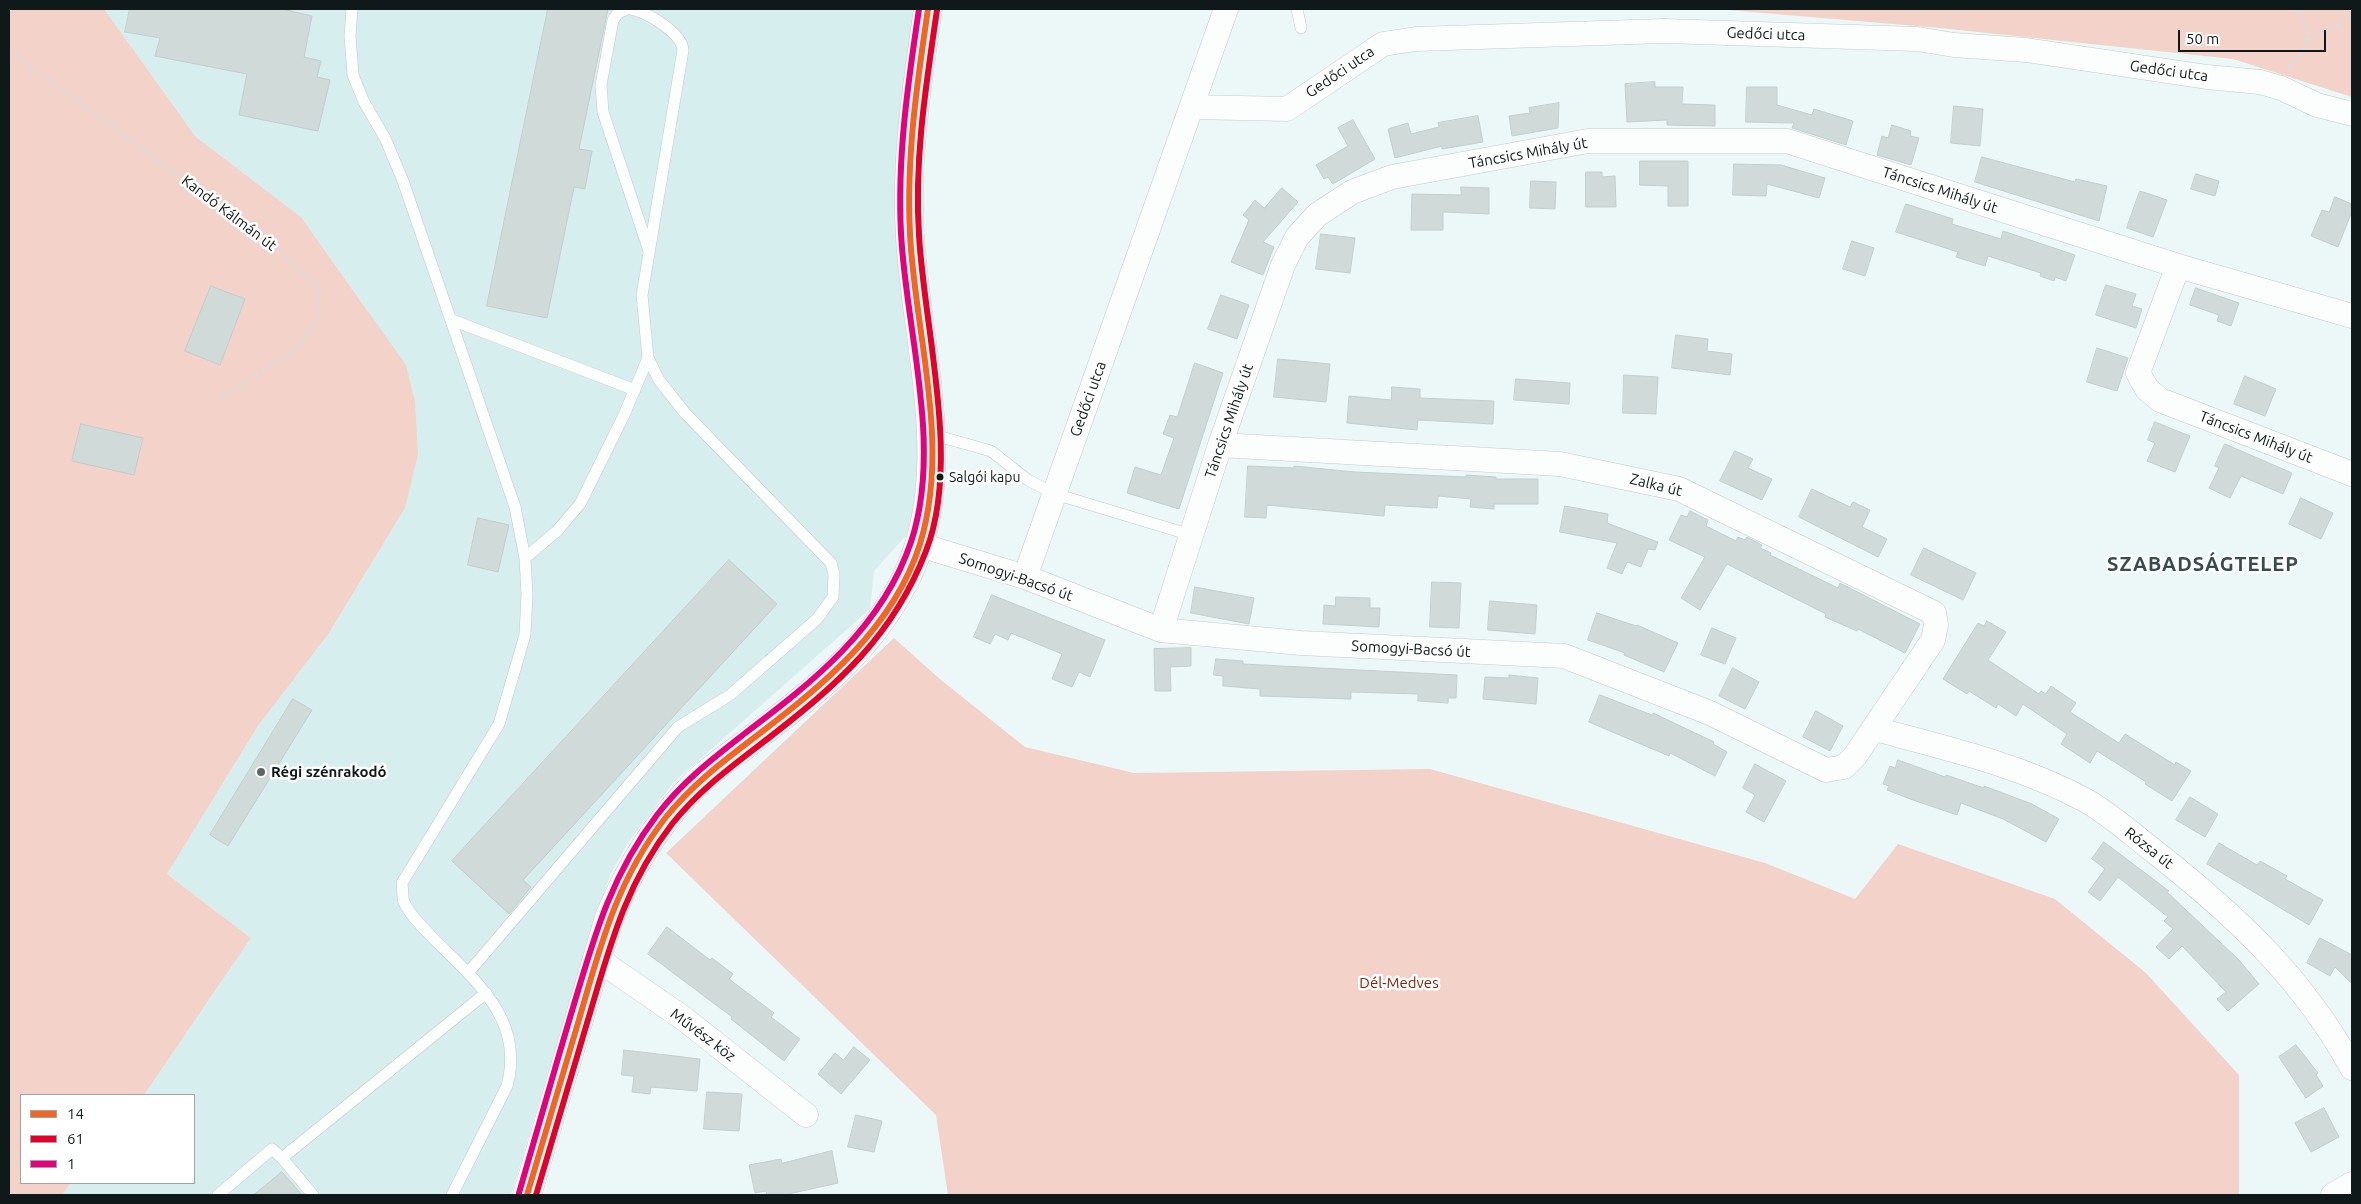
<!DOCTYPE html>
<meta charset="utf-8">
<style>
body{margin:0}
#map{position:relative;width:2361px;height:1204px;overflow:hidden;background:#ebf8f7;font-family:Ubuntu,sans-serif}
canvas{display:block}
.frame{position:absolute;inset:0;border:10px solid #101919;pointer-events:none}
.legend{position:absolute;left:20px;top:1094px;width:175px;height:90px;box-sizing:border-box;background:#fff;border:1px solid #9fa3a3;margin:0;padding:6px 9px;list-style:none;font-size:15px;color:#101919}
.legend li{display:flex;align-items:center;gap:10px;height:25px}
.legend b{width:25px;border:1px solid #9fa3a3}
.scale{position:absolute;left:2178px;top:30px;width:148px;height:22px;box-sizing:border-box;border:2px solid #101919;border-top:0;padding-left:6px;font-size:15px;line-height:18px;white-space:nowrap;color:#101919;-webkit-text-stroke:4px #fff;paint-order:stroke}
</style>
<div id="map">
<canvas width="2361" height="1204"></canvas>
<div class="frame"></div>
<ul class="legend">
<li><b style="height:6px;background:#f26522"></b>14</li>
<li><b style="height:6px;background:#e4002b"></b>61</li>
<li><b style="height:6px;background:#e5007d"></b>1</li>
</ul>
<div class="scale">50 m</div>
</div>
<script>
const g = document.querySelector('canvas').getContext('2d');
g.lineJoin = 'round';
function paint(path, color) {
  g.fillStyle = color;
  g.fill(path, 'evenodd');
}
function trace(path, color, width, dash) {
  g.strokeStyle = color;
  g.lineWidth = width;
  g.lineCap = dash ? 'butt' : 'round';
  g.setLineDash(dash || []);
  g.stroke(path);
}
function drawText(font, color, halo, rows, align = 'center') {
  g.font = font + ' Ubuntu,sans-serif';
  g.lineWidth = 5;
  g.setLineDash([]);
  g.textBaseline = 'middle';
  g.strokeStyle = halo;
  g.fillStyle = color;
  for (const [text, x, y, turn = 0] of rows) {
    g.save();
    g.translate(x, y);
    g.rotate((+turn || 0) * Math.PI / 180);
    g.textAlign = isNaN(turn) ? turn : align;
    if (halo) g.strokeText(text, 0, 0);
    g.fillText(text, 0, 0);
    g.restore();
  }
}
paint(new Path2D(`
 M104,9h814l3,394 -5,126 -13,10 -29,32 -4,38 -197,174 -45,60 -17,30 -14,38 -86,284h-449l9,-12h123v-88h-50l107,-157 -84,-64 91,-148 71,-93 76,-125 -37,-197 -67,-94 -105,-80z`), '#d6eeed');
paint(new Path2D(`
 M9,9h95l92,128 105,80 105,148 9,37 3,52 -13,54 -76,125 -71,93 -91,148 84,64 -107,157h-123v88h50l-9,12h-53z
 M1716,9h636v88l-119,-38 -293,-31z
 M894,638l47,42 84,67 109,26 296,-4 335,94 90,36 43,-55 157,55 91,74 93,102v120h-1291l-12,-80 -270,-262z`), '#f3d2c9');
const building = new Path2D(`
 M130,9h152l30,7 -8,41 17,4 -4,16 13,3 -12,51 -79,-16 8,-41 -92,-18 5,-18 -35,-6z
 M548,9h60l-29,140 13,2 -7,38 -11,-2 -27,131 -60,-12z
 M1655,82v5h28l-1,17 33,1v21l-48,-1v-5l-40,2 -2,-38z
 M1747,87h30v18l35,10 2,-6 39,12 -7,24 -54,-17 2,-5 -48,-1z
 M1559,103l-1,25 -46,8 -3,-20 21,-3 -1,-5z
 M1954,106l29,3 -3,37 -29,-3z
 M1478,116l5,26 -41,7v-3l-47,12 -7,-29 20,-6 3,11 28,-7 -1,-4z
 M1353,120l22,39 -42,25 -5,-7 -4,2 -8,-14 32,-19 -10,-18z
 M1892,125l19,6 -1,5 9,2 -8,27 -34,-10 5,-19 6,2z
 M1982,157l93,25 1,-3 31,7 -8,35 -124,-39z
 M1640,161h48v45h-20v-20l-28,-1z
 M1734,164l47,1 44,13 -6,20 -52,-14 -1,12 -33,-1z
 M1586,172h16v5l13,-1 1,31h-30z
 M2196,174l23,7 -4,15 -24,-7z
 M1531,181l25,1 -1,27 -25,-1z
 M1461,187l28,1v26l-46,-2v18h-32l1,-36 49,1z
 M1282,188l16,14 -35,40 11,5 -11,28 -32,-13 18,-42 -6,-5 12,-15 9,8z
 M2140,191l27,9 -14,37 -26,-9z
 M2335,197l17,7v7l-14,36 -27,-11 11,-26 7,2z
 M1906,204l47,15 -1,5 49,15 2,-8 72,24 -9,26 -11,-4 -1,4 -14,-5 1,-3 -53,-17 -3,10 -29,-9 2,-5 -62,-20z
 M1321,234l34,4 -5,35 -34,-4z
 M1852,241l22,7 -9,28 -22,-7z
 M2106,285l30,9 -4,12 10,3 -6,19 -40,-13z
 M211,286l34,13 -25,66 -35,-14z
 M2196,288l43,15 -8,23 -14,-5 2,-6 -29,-10z
 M1221,295l28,10 -12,34 -29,-10z
 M1676,335l32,4 -1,12 25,3 -2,21 -58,-7z
 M2097,348l31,10 -11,33 -30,-9z
 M1278,359l52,5 -4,38 -52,-5z
 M1195,363l28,10 -44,136 -52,-16 8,-26 26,8 13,-37 -11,-4 7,-19 7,2z
 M1624,375l34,2 -2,37 -33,-1z
 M2245,376l31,13 -11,27 -31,-12z
 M1516,379l54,4 -1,21 -55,-4z
 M1392,387l28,2v9l74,3 -1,23 -75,-4 -1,10 -70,-7 2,-27 42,4z
 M2155,422l35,14 -15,36 -28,-11 8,-18 -7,-3z
 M81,424l62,14 -9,37 -62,-14z
 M2225,444l67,29 -9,21 -42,-18 -11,22 -21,-10 10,-20 -4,-2z
 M1735,451l18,8 -5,9 24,11 -10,21 -42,-19z
 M1248,466l46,2v-2l61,6 111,5v-2l30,2v2h42v25h-44v5l-24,-2 1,-8 -33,-3 -1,12 -52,-3 -1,11 -117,-11 -1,13 -21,-1z
 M1812,489l38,18 3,-5 17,8 -8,17 25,12 -9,18 -79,-40z
 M2301,498l32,15 -12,26 -32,-15z
 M1565,506l43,8 -1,9 51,19 -3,8 -7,-1 -7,18 -14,-5 -5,12 -15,-6 10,-25 -57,-11z
 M1690,511l18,9 -2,6 30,15 2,-4 7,3 2,-3 15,8 -2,3 11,5 -1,2 68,33 2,-5 80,41 -15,29 -47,-24 -1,2 -32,-14 1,-3 -99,-50 -27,46 -19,-12 24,-41 -36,-17 12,-25 6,2z
 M478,518l31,7 -11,47 -30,-7z
 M1924,548l52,25 -13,27 -52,-25z
 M729,560l48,44 -254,276 8,7 -22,27 -57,-53z
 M1432,582l29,1 -2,45 -29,-1z
 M1195,587l59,11 -5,26 -58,-11z
 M992,595l113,45 -15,37 -11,-5 -7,15 -20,-8 10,-25 -51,-21 -3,7 -13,-6 -5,10 -16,-7z
 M1336,597l34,1v10h10l-1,19 -56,-3 1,-19 11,1z
 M1490,601l47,4 -2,29 -47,-4z
 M1597,613l39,13 1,-1 41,18 -14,29 -40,-17 1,-2 -37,-13z
 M1987,621l19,11 -18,28 51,34 2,-3 5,3 5,-8 25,17 -6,9 49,31 6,-9 50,31 1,-3 15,9 -19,30 -27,-17 1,-2 -49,-31 -7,12 -29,-19 6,-10 -44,-30 -7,12 -18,-12 -2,4 -27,-17 -2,3 -24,-15 35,-56 6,3z
 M1712,628l24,10 -11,26 -24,-9z
 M1191,648v18l-21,1 1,24h-16l-1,-42z
 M1216,659l27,2v3l214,11 -1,23h-8v5l-30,-2v-7l-67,-2v7l-91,-3v-7l-37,-3v-10l-9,-1z
 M1733,668l26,14 -14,27 -26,-13z
 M1509,675l29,3 -2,26 -53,-5 2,-22 24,1z
 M1600,695l52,20 1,-2 61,29 -1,2 14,8 -12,24 -45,-23 -1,3 -80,-34z
 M293,699l19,11 -84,136 -18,-11z
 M1816,711l27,15 -13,25 -27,-14z
 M1898,760l47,17 1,-2 38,13v-2l48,18 27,15 -13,23 -43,-23 -42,-16 -4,12 -47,-16 -23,-9 2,-4 -6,-2 7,-18 5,2z
 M1755,764l31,17 -22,41 -18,-10 9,-17 -12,-7z
 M2190,797l28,17 -13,23 -29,-17z
 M2104,842l65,49 -2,1 72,68 20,24 -31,27 -11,-12 9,-7 -44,-46 -13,13 -13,-12 17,-18 -9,-8 4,-4 -50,-40 -18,24 -12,-9 17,-23 -13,-10z
 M2219,843l38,22 3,-4 27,15 -2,3 38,21 -14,25 -102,-61z
 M667,927l43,33 2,-2 21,16 -4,5 45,34 -3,4 29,22 -16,22 -53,-42 1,-2 -84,-63z
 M2320,938l32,17v29l-17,-17 -5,9 -23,-13z
 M2296,1045l22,28 -2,2 7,11 -17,12 -27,-41z
 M854,1047l16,13 -29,34 -23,-20 17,-21 8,7z
 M624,1050l76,9 -3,32 -46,-4 -1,7 -18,-2 2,-16 -12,-1z
 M707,1092l35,2 -3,37 -35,-2z
 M2324,1108l15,29 -28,15 -16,-29z
 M856,1115l26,6 -8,31 -26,-5z
 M832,1151l6,32 -54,12h-17l-1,-4 -11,2 -6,-28 32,-6 1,4z
 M282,1172l20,23h-48z`);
paint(building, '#d0dad9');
trace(building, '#c3cecd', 1);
const lane = new Path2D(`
 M352,9l-2,27 3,39 11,27 21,36 18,43 112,326 10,51 2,36 -2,41 -26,89 -97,159c1,6 0,14 2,19 4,11 21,28 29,36 43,43 92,82 74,148l-55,109
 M627,9l-9,4 -5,7 -12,65 2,27 46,139
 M1297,9l4,19
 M452,320l183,70
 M931,434l60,17 37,29 27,14 136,41
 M525,558l32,-27 23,-27 44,-89 24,-57 -6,-63 41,-245c-1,-17 -36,-38 -52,-41
 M468,973l210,-246 52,-32 87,-76 16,-22 1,-23 -3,-11 -146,-150 -26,-33 -11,-22
 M218,1195l54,-46 10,9
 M313,1195l-31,-37 204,-165`);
const street = new Path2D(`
 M1192,107l95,2 96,-65 33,-5 248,-8 253,8 37,6 72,5 181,27 53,5 21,6 36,17 35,9
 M2178,266l-40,107 9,16 13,11 192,74
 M920,545l105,32 136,53 140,13 263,13 146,57 116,57 18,-3 11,-11 78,-116 3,-15 -2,-12 -255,-124 -119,-25 -340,-19
 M1025,577l201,-568
 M1161,630l59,-185 63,-180 14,-28 20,-22 35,-23 40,-15 196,-36h199l391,125 174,50
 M1875,729c71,19 145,36 210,71 25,14 48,35 70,52 80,63 148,126 197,216
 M596,958l87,60 123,97
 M2333,1195l19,-11`);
const secondary = new Path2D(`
 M527,1195l82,-277c19,-47 45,-90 80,-127 15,-17 37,-32 56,-46 65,-51 118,-86 158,-161 56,-105 13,-237 7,-348 -5,-77 7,-151 18,-227`);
trace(lane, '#c1cbcb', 12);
trace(street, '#c1cbcb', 25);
trace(secondary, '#c1cbcb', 29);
trace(new Path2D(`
 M2307,41l45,-24
 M9,51l260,190 51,47 -3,30 -20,31 -75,48
 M2288,69c21,-21 28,-36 7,-60`), '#d9dddd', 3, [4, 4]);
trace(lane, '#fcfefe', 11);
trace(street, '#fcfefe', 24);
trace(secondary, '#fcfefe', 28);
trace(new Path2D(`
 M527,1195c17,-57 34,-115 51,-172 22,-76 38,-142 88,-206 26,-32 56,-55 89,-80 68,-52 138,-108 165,-193 31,-101 -5,-209 -10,-310 -4,-76 7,-151 18,-225`), '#f26522', 6);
trace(new Path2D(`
 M536,1195c17,-57 34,-114 51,-172 22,-73 37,-137 85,-199 27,-34 60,-58 94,-84 71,-55 127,-103 160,-189 35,-90 -2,-222 -7,-316 -5,-76 7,-150 18,-225`), '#e4002b', 6);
trace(new Path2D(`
 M519,1193c17,-58 33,-115 50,-172 23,-76 39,-142 88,-206 25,-33 55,-56 87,-81 69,-52 138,-106 167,-192 32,-96 -5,-210 -10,-309 -4,-75 7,-150 18,-224`), '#e5007d', 6);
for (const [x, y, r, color] of [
 [940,477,4.5,"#101919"],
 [261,772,5,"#5d6767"]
]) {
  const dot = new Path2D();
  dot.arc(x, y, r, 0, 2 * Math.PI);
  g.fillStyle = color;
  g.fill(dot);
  trace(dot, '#fff', 2);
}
drawText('14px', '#101919', '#fff', [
 ["Salgói kapu",949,477]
], 'left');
drawText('15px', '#101919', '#fff', [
 ["Gedőci utca",1766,34,2],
 ["Gedőci utca",2169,71,8],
 ["Gedőci utca",1340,72,-34],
 ["Táncsics Mihály út",1528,153,-10],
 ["Táncsics Mihály út",1940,190,18],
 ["Kandó Kálmán út",229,213,37],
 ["Gedőci utca",1088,399,-70],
 ["Táncsics Mihály út",1229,421,-71],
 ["Táncsics Mihály út",2256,437,21],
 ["Zalka út",1656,485,14],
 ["Somogyi-Bacsó út",1016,577,19],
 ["Somogyi-Bacsó út",1411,649,3],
 ["Rózsa út",2149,848,38],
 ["Művész köz",703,1035,37]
]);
drawText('bold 15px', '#101919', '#fff', [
 ["Régi szénrakodó",271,772]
], 'left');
drawText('15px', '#83210c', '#fff', [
 ["Dél-Medves",1399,983]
]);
g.letterSpacing = '1px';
drawText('bold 20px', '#374c4b', '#fff', [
 ["SZABADSÁGTELEP",2203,564]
]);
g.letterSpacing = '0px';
</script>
